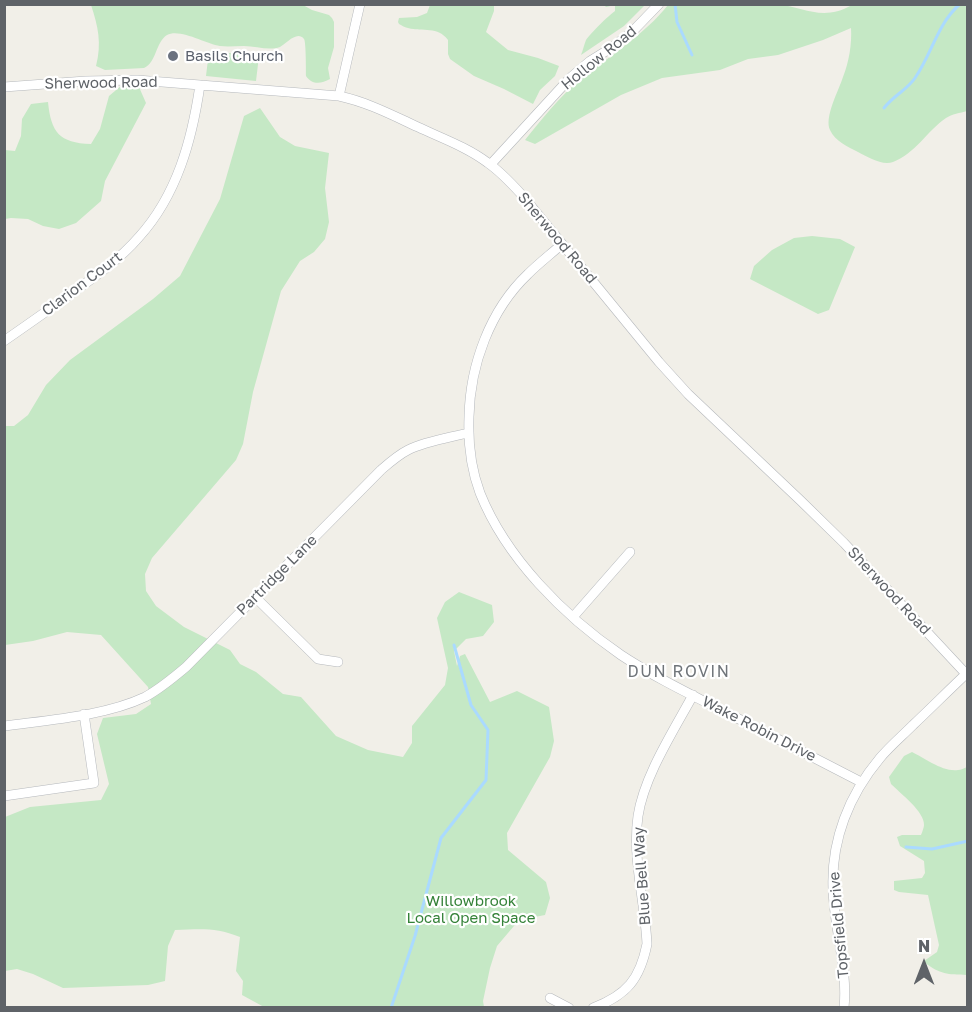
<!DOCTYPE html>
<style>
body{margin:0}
#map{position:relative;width:972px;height:1012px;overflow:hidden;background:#f1efe8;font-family:"Golos Text",sans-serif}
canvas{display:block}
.frame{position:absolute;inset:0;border:6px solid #5f6368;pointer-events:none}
.north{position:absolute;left:894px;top:934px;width:60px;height:60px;-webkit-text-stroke:4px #fff;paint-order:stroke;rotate:0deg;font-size:16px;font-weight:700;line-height:24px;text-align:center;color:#5f6368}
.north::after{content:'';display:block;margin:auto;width:21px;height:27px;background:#5f6368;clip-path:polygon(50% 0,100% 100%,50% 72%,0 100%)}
</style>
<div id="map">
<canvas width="972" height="1012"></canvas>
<div class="frame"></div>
<div class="north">N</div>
</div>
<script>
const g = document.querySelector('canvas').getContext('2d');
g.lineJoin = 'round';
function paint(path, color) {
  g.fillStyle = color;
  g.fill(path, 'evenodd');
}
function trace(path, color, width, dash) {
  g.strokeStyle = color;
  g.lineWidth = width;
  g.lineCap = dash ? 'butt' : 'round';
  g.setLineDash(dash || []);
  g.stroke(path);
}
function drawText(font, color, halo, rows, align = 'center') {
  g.font = font + ' "Golos Text",sans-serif';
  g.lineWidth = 4.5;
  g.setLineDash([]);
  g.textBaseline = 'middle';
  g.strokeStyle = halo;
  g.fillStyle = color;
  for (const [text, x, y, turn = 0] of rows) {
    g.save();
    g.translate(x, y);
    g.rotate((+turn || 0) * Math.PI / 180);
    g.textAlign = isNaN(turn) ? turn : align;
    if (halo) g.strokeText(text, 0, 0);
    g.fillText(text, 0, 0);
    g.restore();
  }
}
paint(new Path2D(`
 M91,5h212l9,5 17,5 3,3 2,4v25l-6,21 2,11c-9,5 -18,6 -24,-3 0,-5 0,-35 -2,-37 -7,-9 -18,5 -24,8 -11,4 -24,-1 -36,-1 -8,0 -16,1 -24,0 -14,-2 -40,-18 -53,-11 -12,8 -10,27 -23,33l-39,2 -9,-4c6,-23 2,-40 -5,-61z
 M430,5h64v6l-8,21 22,18 30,8 21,8 -4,10 -15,14 -7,14 -29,-15 -30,-13 -24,-17 -2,-5v-14c-10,-14 -25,-8 -40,-12 -2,0 -7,-3 -9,-4l-1,-2 1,-4 18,-1 10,-4z
 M604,5h41l-21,21 -43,29c2,-5 3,-10 5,-15 4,-6 23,-25 29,-29v-6l-9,2z
 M668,5c24,-1 47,-1 70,-1 13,0 25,0 38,0 29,3 46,18 76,1h115v106c-7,2 -15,3 -21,7 -19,13 -31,36 -53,44 -11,4 -25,-5 -35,-10 -10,-5 -23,-11 -28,-22 -6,-13 9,-40 13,-53 6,-15 9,-33 8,-49l-28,12 -45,15 -30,4 -28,11 -58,8 -41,17 -86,49 -10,-4c17,-21 35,-44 56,-61 30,-24 63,-44 87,-74z
 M209,51l50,5 -3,25 -50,-5z
 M122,85l17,2 7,16 -41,78 -4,20 -25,22 -17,6 -16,-3 -15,-7 -17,-1 -6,1v-69l10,1 6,-15 1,-17 9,-15 17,-2c3,30 11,41 43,42l9,-15 9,-33z
 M260,108l20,29 15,9 34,7 -4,35 4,34 -4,17 -11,13 -14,9 -19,30 -28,101 -10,52 -7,16 -84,98 -7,16 1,17 10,15 28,21 46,23 10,14 16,8 27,22 18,3 35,39 32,14 35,7 9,-14v-17l33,-41 3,-17 -11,-50 8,-16 14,-10 33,13 2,17 -11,14 -17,3 -12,12 3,15 3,-10 5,-2 25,48 27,-11 32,16 5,34 -4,16 -43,76 1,17 38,32 4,16 -5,17 -26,5 -22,26 -7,22 -7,33 1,6h-220l-22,-12 1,-14 -7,-10 4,-34c-24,-10 -40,-8 -65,-7l-7,16 -3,35 -17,4 -85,3 -30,-14 -16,-5 -12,2v-154l25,-10 71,-7 8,-16 -12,-50 6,-16 33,-4 15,-10 -3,-17 -47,-52 -34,-3 -34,9 -28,4 -1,-219h10l14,-11 18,-30 24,-25 83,-61 27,-23 40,-77 24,-83z
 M812,236l28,3 15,8 -26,63 -11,4 -68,-35 4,-13 18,-16 22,-12z
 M912,752c13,6 30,20 46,18 3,0 6,-2 9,-3v208c-20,-1 -26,0 -43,-13v-1l13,-9 2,-7 -11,-50 -29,-3 -5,-2v-9l28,-3 3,-5 -1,-12 -24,-15 -3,-9 5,-2h19c1,-2 3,-8 3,-10 1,-13 -24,-32 -33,-41l-2,-7 15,-21z`), '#c5e8c5');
trace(new Path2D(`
 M675,4l2,18 15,33
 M884,108c10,-13 23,-18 31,-30 17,-24 22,-54 45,-74
 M906,847l26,2 36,-8
 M391,1008l24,-72 26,-98 45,-58 2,-50 -17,-25 -17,-60`), '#aadaff', 3);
const street = new Path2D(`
 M4,87l82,-6 51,-1 202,16c28,6 53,19 79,31 23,11 49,20 70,36 13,9 24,21 34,32l137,167 29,32 113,107 43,42 124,133
 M339,96l21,-92
 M491,164l79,-86 20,-17 21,-13 20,-15 28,-29
 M562,244c-11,10 -23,19 -34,30 -38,36 -58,91 -59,143 -1,25 2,52 11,76 26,65 84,123 141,162 36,24 77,43 116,63 41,21 83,43 124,64
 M4,341c23,-16 46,-32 68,-48 24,-17 48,-34 67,-56 38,-42 53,-97 61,-152
 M255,597l63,62 20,3
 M573,617l57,-65
 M4,726c44,-6 101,-10 141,-29 15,-8 28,-19 41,-30l195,-197c8,-7 17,-15 27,-20 18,-9 40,-12 60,-17
 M4,796l90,-13 -10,-69
 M550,998l19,10
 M593,1008c34,-13 47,-29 54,-64 -2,-43 -15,-86 -9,-128 6,-40 36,-86 55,-121
 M844,1008c4,-40 -10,-80 -11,-119 -2,-49 16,-94 47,-131 10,-12 22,-22 33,-33 18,-17 35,-34 53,-51`);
trace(street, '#b5b8bc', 10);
trace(street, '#fff', 9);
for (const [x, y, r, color] of [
 [173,56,6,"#6b7280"]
]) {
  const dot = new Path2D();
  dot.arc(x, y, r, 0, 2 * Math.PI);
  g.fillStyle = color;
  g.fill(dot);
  trace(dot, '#fff', 2);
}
drawText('15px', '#5b616d', '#fff', [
 ["Basils Church",185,56]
], 'left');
drawText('15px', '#5f6368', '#fff', [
 ["Hollow Road",599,58,-39],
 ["Sherwood Road",101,83,-1],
 ["Sherwood Road",557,238,50],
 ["Clarion Court",82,284,-37],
 ["Partridge Lane",277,575,-45],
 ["Sherwood Road",889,591,47],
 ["Wake Robin Drive",759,729,27],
 ["Blue Bell Way",642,876,-94],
 ["Topsfield Drive",839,925,-95]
]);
drawText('15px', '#348238', '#fff', [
 ["Willowbrook",471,901],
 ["Local Open Space",471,918]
]);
g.letterSpacing = '1.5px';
drawText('16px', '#70757a', '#fff', [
 ["DUN ROVIN",679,672]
]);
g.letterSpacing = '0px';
</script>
